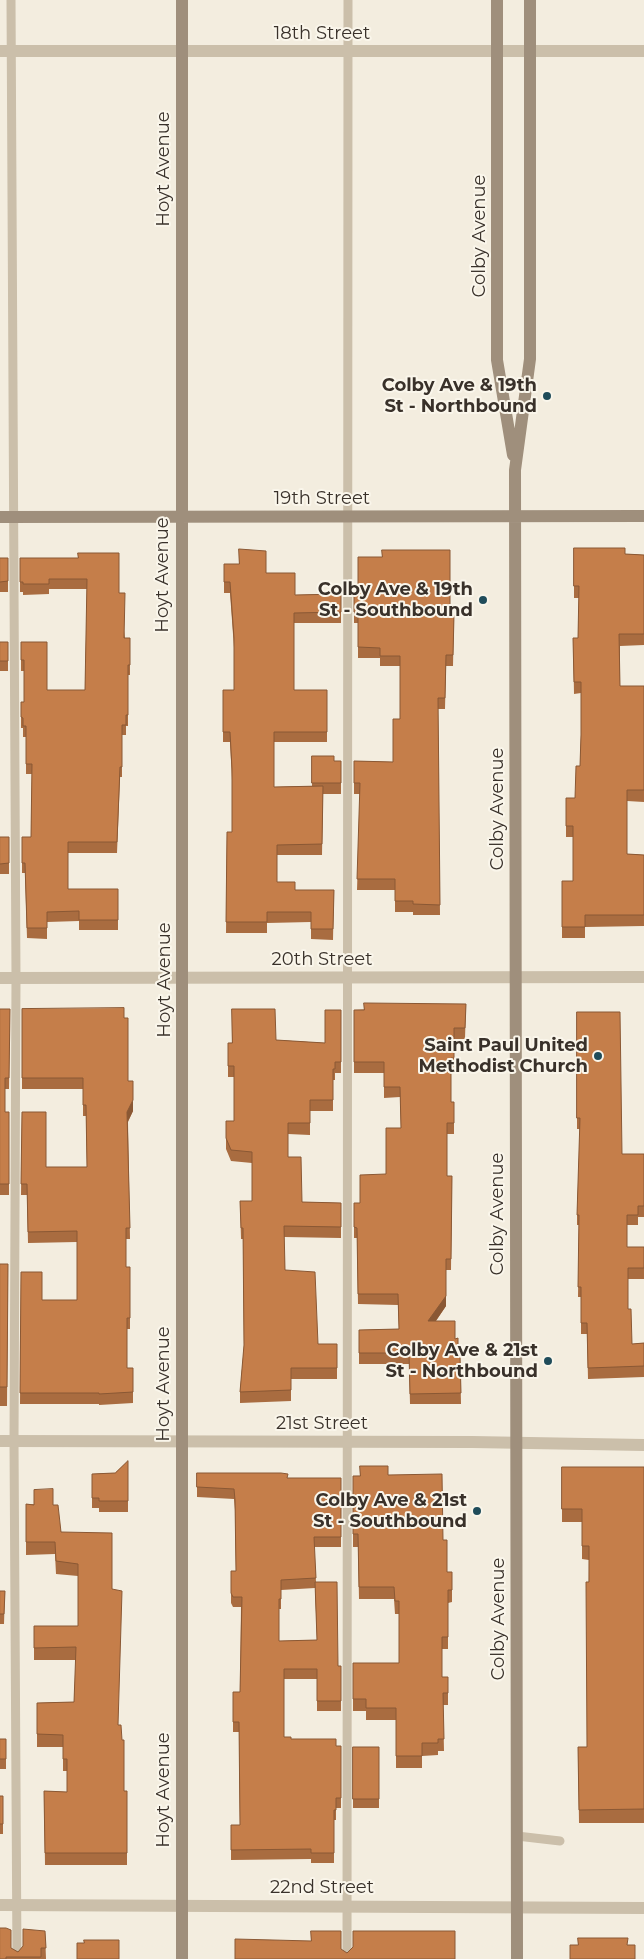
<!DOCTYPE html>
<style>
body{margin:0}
canvas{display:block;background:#f3eddf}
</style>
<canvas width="644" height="1959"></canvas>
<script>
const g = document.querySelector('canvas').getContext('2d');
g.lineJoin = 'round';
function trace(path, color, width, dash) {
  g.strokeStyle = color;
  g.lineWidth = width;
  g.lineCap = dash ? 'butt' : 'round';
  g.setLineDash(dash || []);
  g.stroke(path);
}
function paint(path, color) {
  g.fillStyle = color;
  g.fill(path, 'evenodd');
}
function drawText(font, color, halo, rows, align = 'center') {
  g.font = font + ' Montserrat,sans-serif';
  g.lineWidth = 4;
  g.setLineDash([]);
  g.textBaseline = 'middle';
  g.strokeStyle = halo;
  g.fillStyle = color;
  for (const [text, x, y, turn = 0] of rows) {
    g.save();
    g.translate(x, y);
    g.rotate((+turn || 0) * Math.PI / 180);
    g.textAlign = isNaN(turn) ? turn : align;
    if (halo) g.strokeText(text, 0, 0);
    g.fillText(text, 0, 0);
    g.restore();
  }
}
trace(new Path2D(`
 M11,0l5,978 -2,463 3,518
 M517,1836l43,5
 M347,1959l1,-1959`), '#cbbfaa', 9);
trace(new Path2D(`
 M0,51h644
 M0,978l644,-1
 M0,1441l472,1 172,3
 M0,1905l644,3`), '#cbbfaa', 12);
trace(new Path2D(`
 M497,0v360l16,95
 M0,517l644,-1
 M182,1959v-1959
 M517,1959l-2,-1489 15,-111v-359`), '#9f8f7c', 12);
paint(new Path2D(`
 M574,548l51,6 19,1v90l-24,1v40h24v116l-17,-1v53l17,1v71l-59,1v11h-23v-57h11v-44h-7v-39h9l5,-32 1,-31v-42l-7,1 -1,-56h5l1,-40h-5z
 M0,558h8v34h-8z
 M20,558h58l41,35 6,45h5v37h-2v51h-2v9h-4v42h-2l-3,76h-49v36h50v41h-39v-9l-32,1v17l-20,-1 -2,-65h-3v-36h9l1,-63h-6v-37h-3v-9h-2v-26h3v-31h-3v-29l26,48h38l2,-101h-38v5l-26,1v-3h-3z
 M224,564l42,9 29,22 46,-1v29h-47v67h33v52h-53v45l38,-1v-30l22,5h7v33h-18l-1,61h-45v27l18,8h39l-1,50 -22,-1v-17l-44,1v10h-41l1,-101h5v-52l-2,-38h-7v-52h11v-42l-4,-55h-6z
 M354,594l96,21h4l-1,51h-7l-1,43h-7l2,206h-27v-3h-18v-22h-38l3,-96h-6v-33l39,1 7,-43v-53h-20v-8h-22v-35h-4z
 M0,642h8v29h-8z
 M0,837h9v37h-9z
 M466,1004l-1,35h-11v30h-3v33h3v32h-7v42h5l-1,94h-5v36l-10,15 19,18 3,17h2l1,48h-51l-1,-40h-50v-34l40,-1 -1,-24 -40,-1 -1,-66h-3v-35h6l26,-29 15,-46 -1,-31 -16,1v-25h-30v-63z
 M0,1009h10l-1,80h-4v23h4v83h-9z
 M22,1009l102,9 4,63 5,30 -5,11 2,117h-4v28h4v62h-3v39h6v35l-34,2v-1h-79l1,-132 21,28h35v-58l-49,1 -1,-48h-6l1,-83 24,55h41l-1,-51h-3v-27h-61z
 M341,1010v63h-6v7h-2v31h-23v24l-22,-1v23l14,45 39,1v35l-57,-1 1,33 33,74h19v35h-46v22l-51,2v-11l4,-46 -1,-107h-2l-1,-38h12v-38l-21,-2 -5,-12v-28h8v-44h-6v-34l48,-3 49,3z
 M577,1012l45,142h22v63h-6v8h-11v22h17v32h-16v30l4,35 12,-1v34l-56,2 -1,-45h-6v-37h-3l1,-72h-2v-10l3,-86h-3z
 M0,1264h8l-1,142h-7z
 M128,1461v51h-29v-4h-7v-34l23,-1z
 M562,1467h82v356h-65l-1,-76h9l2,-187 -7,-1v-37h-20z
 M197,1473l90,5h54v69h-27l2,35 22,84h3v45h-24v-32h-33v58l7,2 45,7h5v62h-5v12h-2v43h-23v-4l-80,1v-35h9l-1,-93h-6v-40h7l1,-85h-8l-2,-4v-32h5l-1,-61 -1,-11 -37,-2zM315,1588l2,52 -38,1v-32h2v-19z
 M388,1475l55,65 4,32h5v30l-4,1v46h-6v28h6v28h-5l1,46h-6v4l-16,1v12h-26v-48h-30v-9h-13v-48h46v-49h-4l-1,-15h-35l-1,-52h-5v-71z
 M26,1504l27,1 8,27 51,57 6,136 6,66h3v74h-82l-1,-74 23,1v-21h-4v-24h-26v-44l37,-1 2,-42h-42v-34h44v-50l-22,-2 -1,-20 -29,1z
 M0,1591h5l-1,33h-4z
 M0,1739h6v30h-6z
 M353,1747h26v61h-26z
 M0,1796h3v38h-3z
 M45,1931l1,28h-46l11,-11 7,4z`), '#a96c40');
paint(new Path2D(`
 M133,1100v11l-6,12v-11z
 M446,1296v10l-18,26v-11z`), '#8a5834');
const building = new Path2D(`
 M574,548h51v6l19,1v79h-25l1,52h24v104h-17v64l17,1v60h-59v12h-23v-46h11v-55h-7v-28h9l1,-32h4l1,-31v-53h-7l-1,-44h5l1,-52h-5z
 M239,549l27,2v22h29v22l46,-1v18l-47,1v77h33v42h-53v55l49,-1 -1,58 -45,1v37h18v8h39l-1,39h-22v-17h-44v10h-41l1,-90h5v-63l-2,-37h-7v-42h11v-52l-4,-56h-6v-18h15z
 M382,550h68v65h4l-1,40h-7l-1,43h-7l2,207 -27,-1v-3h-18v-22h-38l3,-96h-6v-22l39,1v-43h7v-63h-20v-8l-22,-1v-35h-4v-18h4v-37h24z
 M78,553h41v40h6l-1,45h6v27h-2v50h-2v10h-4v42h-2l-3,75h-49v47h50v31h-39v-9l-32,1v16h-20l-2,-65h-3v-26h9l1,-73h-6v-38h-3v-8l-2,-1v-15h3v-42h-3v-18h26v48h38l2,-111h-38v5h-26v-2h-3v-24h58z
 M0,558h8v23l-8,1z
 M0,642h8v19h-8z
 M312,756h22v5h7v22h-29z
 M0,837h9v26l-9,1z
 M364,1003l102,1 -1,24h-11v30h-3v44h3v21h-7v53h5l-1,83h-5v37l-18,25h27v18l3,-1v18h2l1,37 -51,1 -1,-41h-50v-23l40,-1 -1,-35h-40l-1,-66 -3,-1v-24h6v-28l26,-1v-46h15l-1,-41h-16v-25h-30v-52h10z
 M124,1008v10h4v63h5v19l-6,12 3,116h-4v39h4v51h-3v50h6v24l-34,2v-1h-79l1,-121h21v28h35v-69l-49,1 -1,-48h-6l1,-72h24v55h41l-1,-62h-3v-27h-61v-69z
 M0,1009h10l-1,69h-4v34h4v72h-9z
 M232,1009h43l1,31 49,3v-33h16v52h-6v7h-2v31h-23v23h-22v34h13l1,45 39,1v24l-57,-1 1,44 30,2 3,72h19v24h-46v22l-51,2 4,-47 -1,-117h-2l-1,-27h12v-49l-21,-2 -5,-12v-17h8v-55h-6v-23h4z
 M577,1012h43l2,142h22v52h-6v9h-11v32h17v21h-16v41h3l1,35 12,-1v23l-56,2 -1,-45h-6v-36h-3l1,-72h-2l3,-97h-3z
 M0,1264h8l-1,123h-7z
 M128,1461v40h-29v-3h-7v-24l23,-1z
 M360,1466h28v9l54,-1 1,66h4v32h5v18h-4v47h-6v40h6v16h-5l1,46h-6v4h-16v13h-26v-48h-30v-9h-13v-36h46v-62h-4l-1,-14h-35l-1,-53h-5v-58h7z
 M562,1467h82v342l-65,1 -1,-63h9l-1,-165h3v-36h-7v-37h-20z
 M197,1473h84l7,1 -1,4h54v59h-27l2,41 -35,2v19h-2v42l38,-1 -2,-58h22l1,84h3v35h-24v-32h-33v68h7v2h45v7h5v52h-5v12h-2v43h-23v-4l-80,1v-25h9l-1,-103h-6v-30h7l2,-95h-9l-2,-4v-22h5l-1,-71 -1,-11 -37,-2z
 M53,1489v16h5l3,27 51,1v56l10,2 -4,134h3l1,15h2v51h3v62h-82l-1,-62 23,1v-33h-4v-24l-26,-1v-31l37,-1 2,-55 -42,1v-22h44v-62l-22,-3 -1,-19h-29v-38l8,1v-15z
 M0,1591h5l-1,23h-4z
 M0,1739h6v20h-6z
 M353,1747h26v52h-26z
 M0,1796h3v28h-3z
 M0,1928h6l5,2v18l7,4 5,-6v-17l22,2 1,17h-5v9h-35v2h-6z
 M311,1931h30v18l6,4 6,-6v-16h102v28h-220v-20l76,2z
 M578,1938h50l-1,7h8v14h-65v-14h8z
 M84,1940h35v19h-42v-16h7z`);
paint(building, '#c57e4a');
trace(building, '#8a5834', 1);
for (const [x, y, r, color] of [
 [547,396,5,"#1f4c5a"],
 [483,600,5,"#1f4c5a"],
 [598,1056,5,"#1f4c5a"],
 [548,1361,5,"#1f4c5a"],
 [477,1511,5,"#1f4c5a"]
]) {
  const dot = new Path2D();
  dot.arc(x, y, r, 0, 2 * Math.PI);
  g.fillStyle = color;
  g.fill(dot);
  trace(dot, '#faf6eb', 2);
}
drawText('18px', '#39312a', '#faf6eb', [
 ["18th Street",322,34],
 ["Hoyt Avenue",164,169,-90],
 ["Colby Avenue",480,236,-90],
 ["19th Street",322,499],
 ["Hoyt Avenue",163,575,-90],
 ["Colby Avenue",498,809,-90],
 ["20th Street",322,960],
 ["Hoyt Avenue",165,980,-90],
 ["Colby Avenue",498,1214,-90],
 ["Hoyt Avenue",164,1384,-90],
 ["21st Street",322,1424],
 ["Colby Avenue",499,1619,-90],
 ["Hoyt Avenue",164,1790,-90],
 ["22nd Street",322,1888]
]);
drawText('bold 18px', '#39312a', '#faf6eb', [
 ["Colby Ave & 19th",537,386],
 ["St - Northbound",537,407],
 ["Colby Ave & 19th",473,590],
 ["St - Southbound",473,611],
 ["Saint Paul United",588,1046],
 ["Methodist Church",588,1067],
 ["Colby Ave & 21st",538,1351],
 ["St - Northbound",538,1372],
 ["Colby Ave & 21st",467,1501],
 ["St - Southbound",467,1522]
], 'right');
</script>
